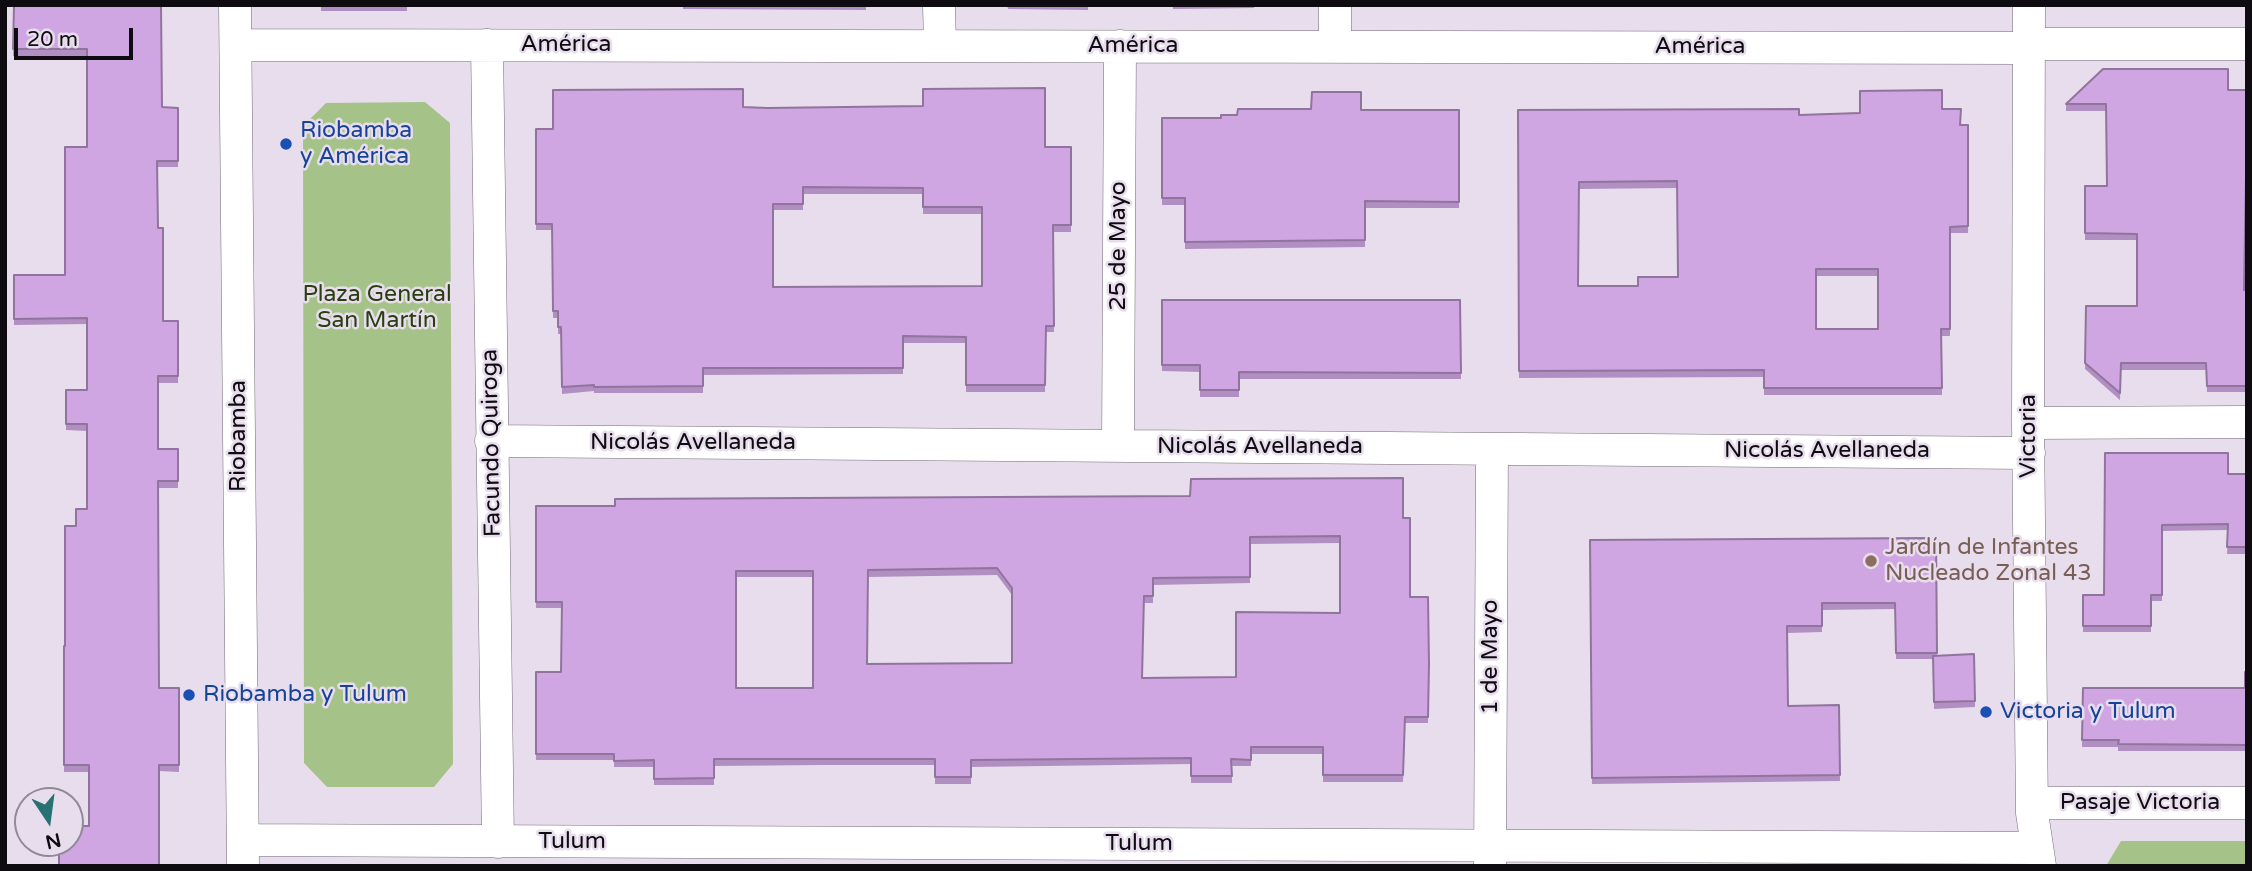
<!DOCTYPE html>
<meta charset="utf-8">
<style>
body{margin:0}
#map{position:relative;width:2252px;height:871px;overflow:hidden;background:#e8dded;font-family:"Varela Round",sans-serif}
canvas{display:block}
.frame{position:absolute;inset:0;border:7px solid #0f0c11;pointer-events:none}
.north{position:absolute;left:14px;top:787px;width:70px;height:70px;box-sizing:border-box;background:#e8dded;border:2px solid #918995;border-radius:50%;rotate:167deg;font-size:19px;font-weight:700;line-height:28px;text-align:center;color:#0f0c11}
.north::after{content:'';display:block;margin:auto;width:24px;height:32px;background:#267172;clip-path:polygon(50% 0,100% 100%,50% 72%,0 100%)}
.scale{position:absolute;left:14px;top:28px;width:119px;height:32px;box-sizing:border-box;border:4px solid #0f0c11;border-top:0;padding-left:9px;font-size:21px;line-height:24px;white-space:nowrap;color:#0f0c11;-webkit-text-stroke:5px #e8dded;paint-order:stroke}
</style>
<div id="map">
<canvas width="2252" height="871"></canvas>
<div class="frame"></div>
<div class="north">N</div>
<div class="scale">20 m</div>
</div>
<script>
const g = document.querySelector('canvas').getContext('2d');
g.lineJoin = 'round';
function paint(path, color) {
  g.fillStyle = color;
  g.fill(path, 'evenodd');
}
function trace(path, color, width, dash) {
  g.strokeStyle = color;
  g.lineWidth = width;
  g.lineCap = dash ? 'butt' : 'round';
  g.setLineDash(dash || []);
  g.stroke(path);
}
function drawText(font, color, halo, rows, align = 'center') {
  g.font = font + ' "Varela Round",sans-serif';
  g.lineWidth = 5;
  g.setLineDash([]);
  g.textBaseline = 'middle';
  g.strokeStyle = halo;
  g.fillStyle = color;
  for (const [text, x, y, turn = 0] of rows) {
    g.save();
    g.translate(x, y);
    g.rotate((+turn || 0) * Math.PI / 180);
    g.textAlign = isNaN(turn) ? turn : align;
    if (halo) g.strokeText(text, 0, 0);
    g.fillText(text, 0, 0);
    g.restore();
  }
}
paint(new Path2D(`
 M425,102l25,21 3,641 -19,23h-107l-23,-24 -1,-637 23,-23z
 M2121,841h126v25h-141z`), '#a5c388');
const minor = new Path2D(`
 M235,5l8,861
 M939,5l1,41
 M1335,5v42
 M2029,5l-1,418 4,390 8,53
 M2029,44h218
 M236,45l1794,3
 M487,45l11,797
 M2028,423l219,-1
 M491,441l1538,12
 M1118,446l2,-400
 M2032,803h215
 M243,840l1793,8
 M1490,866l2,-417`);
trace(minor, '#736977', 33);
trace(minor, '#fff', 32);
paint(new Path2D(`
 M14,5h147l1,102 16,1v59h-20v61l5,93h15v62h-20v66l20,7v32h-20l1,200 20,7v77l-20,-1 -70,55v-54h-25v-119l1,-7 11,-120 11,-17v-78l-21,-1v-40h21v-66l-73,1v-50h51l22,-128v-91h-74z
 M321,5h86v6h-86z
 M683,5h183v5l-183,-1z
 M1007,5h81v5l-80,-1z
 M1173,5h81v3l-81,1z
 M2228,90h19v92h-1l-2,108h3v102h-40l-1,-22h-85l-1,30 -35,-31 1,-63h51v-66h-52v-54h22l-1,-75h-40v-7z
 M743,107l302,40h26v85h-18l1,100h-8l-1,60h-79v-49h-63v31l-200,1v18h-109v-2l-32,3 -1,-60h-3v-16h-5l-1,-88h-16v-101h17zM803,194h120v20h59v72l-209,1v-77h30z
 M1942,109l18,16 8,35v73h-18v103h-8v59h-178v-18l-245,1 -1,-268 281,5zM1677,188l1,89 -40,9h-60l1,-97zM1816,276h62v53h-62z
 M1361,110h98v98h-94v39l-180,2v-44h-23v-87h59z
 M1162,300h298l1,79h-222v18h-39v-25l-38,-1z
 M2105,453l123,21h19v80h-20l1,-24 -66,1v70h-11v31h-68v-37h21z
 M536,506l867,12 7,79h18v126h-23l-2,59h-80v-28h-72v12h-19v17h-41v-19l-220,3v17h-36v-19h-115l-106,1v19h-60v-18h-40v-7h-78v-88h25l1,-64h-26zM1340,543v70l-104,64 -94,1 2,-75h9v-18l97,-2v-39zM997,575l15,20v68l-145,1 1,-87zM736,577h77v111h-77z
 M1936,538l1,118 37,-2 1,53 -41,2 -1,-50h-37l-1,-50 -73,1v22l-35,1 1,73 51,-1 1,76 -248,3 -2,-244z
 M2247,672v79h-129v-4h-36l1,-59h162z`), '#b28fc2');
const building = new Path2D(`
 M14,5h147l1,102 16,1v53h-21l1,67h5v93h15v55h-20v73h20v32h-20l1,207h20v77h-20v101h-100v-23h11v-17h19v-61h-25v-119h1v-120h11v-17h11v-85h-21v-34h21v-72l-73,1v-44h51v-128h22v-98h-74z
 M2103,69h125v21h19v85h-1l-2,115h3v96h-40l-1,-23h-85l-1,30 -35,-30 1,-57h51v-72l-52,-1v-47h22l-1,-82h-40z
 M1045,88v59h26v78h-18l1,101h-8l-1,59h-79v-48l-63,-1v32h-200v18l-109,1v-2l-32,2 -1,-60h-3v-16h-5l-1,-87h-16v-95h17v-39l190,-1v18l24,1 156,-2v-17zM803,187l120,1v19h59v79l-209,1v-83h30z
 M1942,90v19h19l-1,16h8v101l-18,1v102h-9l1,59h-178v-18l-245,1 -1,-261 281,-1v6l61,-2v-22zM1677,181l1,96h-40v9h-60l1,-104zM1816,269h62v60h-62z
 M1312,92h49v18h98v92l-94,-1v39l-180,2v-44h-23v-80h59v-3h16l1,-6h73z
 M1162,300h298l1,73 -222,-1v18h-39v-25h-38z
 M2105,453h123v21h19v73h-20l1,-23 -66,1v70h-11v31h-68v-31h21z
 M1403,478v40h7v79h18l1,67 -1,53h-23l-2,58h-80v-28h-72v13l-20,-1 1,17h-41v-18l-220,2v17h-36v-18h-221v19l-60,1v-19l-40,1v-7h-78v-82h25l1,-70h-26v-96h79v-7l575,-3 1,-17zM1340,536v77l-104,-1v65l-94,1 2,-82h9v-18l97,-1v-40zM997,568l15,20v75l-145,1 1,-94zM736,571h77v117h-77z
 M1936,538l1,115h-41l-1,-50h-73v23h-35l1,80 51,-1 1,70 -248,3 -2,-238z
 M1974,654l1,47 -41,1 -1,-46z
 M2245,672h2v73l-129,-1 1,-4h-37l1,-52h162z`);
paint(building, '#cfa6e2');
trace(building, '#91749e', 2);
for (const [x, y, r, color] of [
 [286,144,7,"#1a4fb4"],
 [1871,561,7,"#8d6e63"],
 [189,695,7,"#1a4fb4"],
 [1986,712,7,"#1a4fb4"]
]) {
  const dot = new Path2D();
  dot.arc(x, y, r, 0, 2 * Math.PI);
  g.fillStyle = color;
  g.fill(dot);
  trace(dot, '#e8dded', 2.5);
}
drawText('23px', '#0f0c11', '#e8dded', [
 ["América",566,45],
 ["América",1133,46],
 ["América",1700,47],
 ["25 de Mayo",1119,246,-90],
 ["Riobamba",239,436,-90],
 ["Victoria",2029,436,-90],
 ["Facundo Quiroga",492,443,-91],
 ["Nicolás Avellaneda",693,443],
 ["Nicolás Avellaneda",1260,447],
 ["Nicolás Avellaneda",1827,451],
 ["1 de Mayo",1491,657,-90],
 ["Pasaje Victoria",2140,803],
 ["Tulum",572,842],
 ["Tulum",1139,844]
]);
drawText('23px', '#164399', '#e8dded', [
 ["Riobamba",300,131],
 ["y América",300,157],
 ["Riobamba y Tulum",203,695],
 ["Victoria y Tulum",2000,712]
], 'left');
drawText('23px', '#2a3f10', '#e8dded', [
 ["Plaza General",377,295],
 ["San Martín",377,321]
]);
drawText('23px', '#785e54', '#e8dded', [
 ["Jardín de Infantes",1885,548],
 ["Nucleado Zonal 43",1885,574]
], 'left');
</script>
